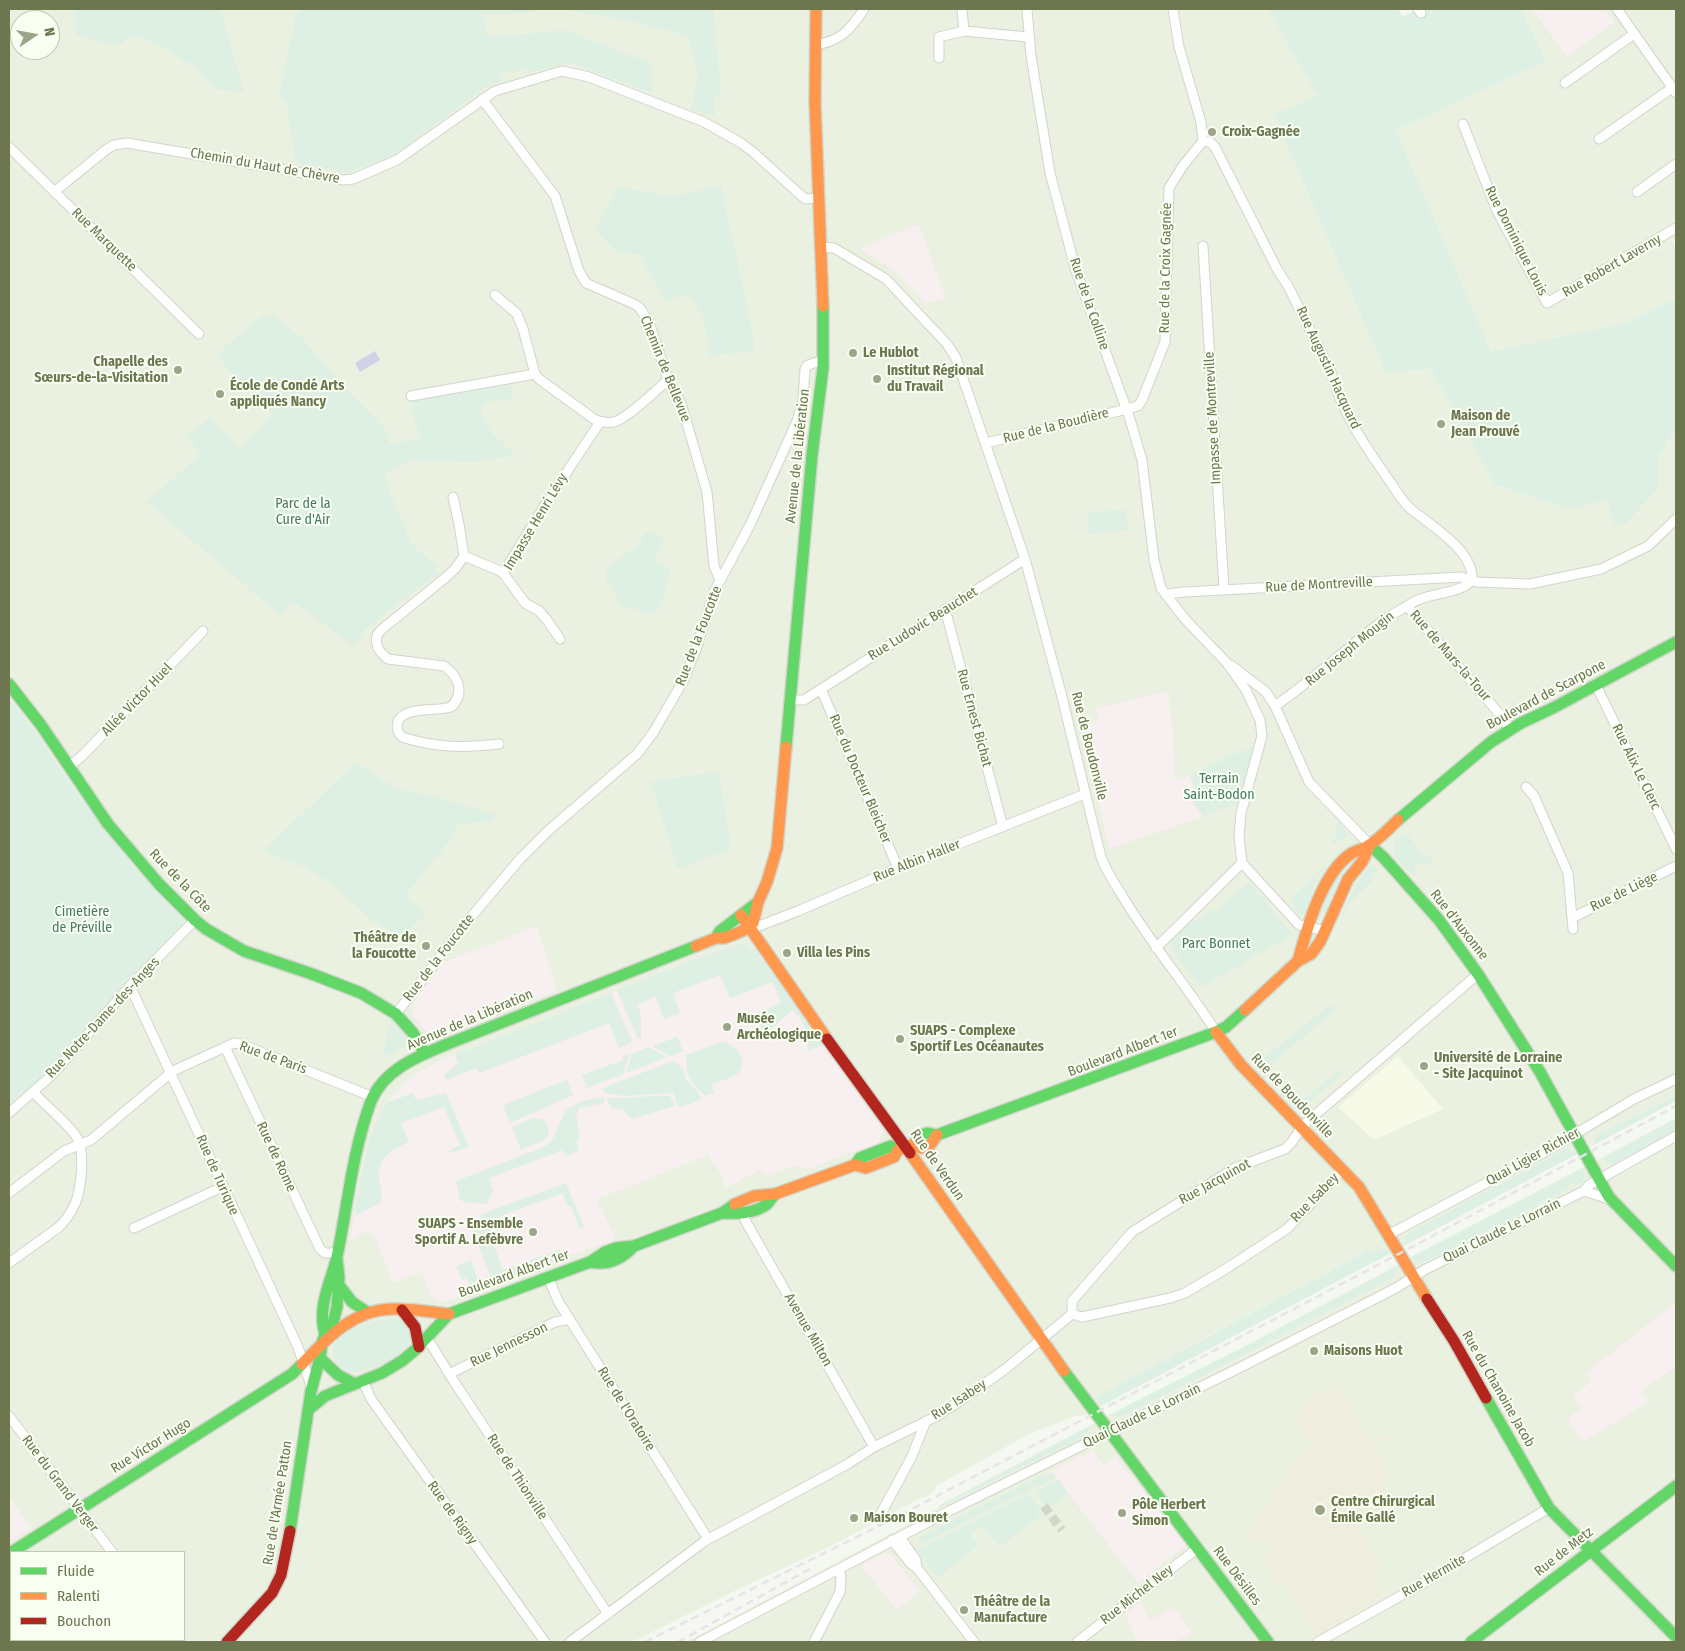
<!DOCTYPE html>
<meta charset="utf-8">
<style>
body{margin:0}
#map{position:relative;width:1685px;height:1651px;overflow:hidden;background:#f4f8f0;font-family:"Fira Sans Condensed",sans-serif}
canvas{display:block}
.frame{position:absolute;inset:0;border:10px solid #6e764f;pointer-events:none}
.legend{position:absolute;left:10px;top:1551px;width:175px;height:90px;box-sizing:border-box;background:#f9fef2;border:1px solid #c1c8b1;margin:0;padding:6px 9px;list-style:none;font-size:15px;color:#6e764f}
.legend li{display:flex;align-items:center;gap:10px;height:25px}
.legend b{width:25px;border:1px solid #c1c8b1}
.north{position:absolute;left:10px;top:10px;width:50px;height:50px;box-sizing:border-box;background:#f9fef2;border:1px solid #c1c8b1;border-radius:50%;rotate:78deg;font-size:14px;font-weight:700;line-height:20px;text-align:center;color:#6e764f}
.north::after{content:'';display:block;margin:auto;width:18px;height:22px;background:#9da487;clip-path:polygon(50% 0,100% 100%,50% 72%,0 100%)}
</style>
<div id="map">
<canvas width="1685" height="1651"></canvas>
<div class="frame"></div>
<ul class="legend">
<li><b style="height:6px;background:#63d668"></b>Fluide</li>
<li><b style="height:6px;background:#ff974d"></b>Ralenti</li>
<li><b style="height:6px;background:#b3261e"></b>Bouchon</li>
</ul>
<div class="north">N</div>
</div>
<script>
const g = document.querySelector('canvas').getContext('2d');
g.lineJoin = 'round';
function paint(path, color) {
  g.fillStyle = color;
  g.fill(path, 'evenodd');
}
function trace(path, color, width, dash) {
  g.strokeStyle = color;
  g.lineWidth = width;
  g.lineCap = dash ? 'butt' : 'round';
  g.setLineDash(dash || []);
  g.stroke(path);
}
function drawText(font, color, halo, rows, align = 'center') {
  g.font = font + ' "Fira Sans Condensed",sans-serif';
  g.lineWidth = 4;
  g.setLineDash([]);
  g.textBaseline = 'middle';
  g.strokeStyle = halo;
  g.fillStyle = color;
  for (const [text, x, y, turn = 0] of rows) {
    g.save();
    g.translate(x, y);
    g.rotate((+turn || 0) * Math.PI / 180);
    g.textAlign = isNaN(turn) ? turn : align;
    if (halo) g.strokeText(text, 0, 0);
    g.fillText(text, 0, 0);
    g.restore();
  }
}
paint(new Path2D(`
 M9,9h1259l49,87 -43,19 112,258 45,-4 64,116 76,24 36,-9 7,24 45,-37v-29l17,-31v668l-80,40 -2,10 -15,8 -12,-5 -157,84 -5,4 -1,10 -13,7 -5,-4h-6l-7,4 -2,-4 -172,92 -102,56 4,9 -17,9 -9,1 -46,18 -93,52 -2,6 -10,6h-4l-87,47 -103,48 -98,49h-623v-537l36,-30 79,-91 59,-60v-5l-35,-37 -50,-60 -44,-65 -45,-59zM20,20h30v30h-30zM11,1552h173v88h-173z
 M1521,9h155v230l-4,2 4,8v49l-51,25 -134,30 -95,-223 150,-69z
 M1676,1132v510h-990l253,-134 146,-72 8,-12 14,-8h17l270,-138 4,-13 13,-8 11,7 145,-74 2,-5 14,-3 3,-16 14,-7 16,6z`), '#eaf1e0');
paint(new Path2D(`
 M1398,1056l45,53 -69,31 -36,-33z`), '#f6fae7');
paint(new Path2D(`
 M1532,9h73l10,13 -48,35z
 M919,224l27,75 -21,4 -32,-34 -34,-20z
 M1168,691l5,42 1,39 2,8 14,-5 6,18 -6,4 13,20 -94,32 -28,-124 17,-4 -2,-13z
 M537,926l20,64 -121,48 -7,-2 -17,-22 -1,-8 33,-44z
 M746,943l5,8 4,-2 128,181 -4,12 -71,27 -10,-2 -1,-2 -31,12 -5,-8 -35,19 -6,-15 -12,-18 -111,44 19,40 -173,64 -12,-6 -9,-25 -29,11 -19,-48 -3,1 -3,-5 -17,8 4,-30 13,-64 7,-20 13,-23 19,-22 30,-18 18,-7 260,-103z
 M1676,1302v64l-34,25 7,11 -66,40 -16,-23 15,-11 -9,-13 19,-14 -6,-8z
 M1093,1450l11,15 11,-9 71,89 -48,38 -87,-112z
 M9,1496l23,32 -23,14z
 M886,1553l4,1 30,37 -23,19 -36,-44z
 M11,1563v68l-2,2v-68z
 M1141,1602l8,18 26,-12 17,25 -18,9h-37l-12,-28z`), '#f7eff0');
paint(new Path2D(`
 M1338,1382l32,59 15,-7 3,4 -15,9 17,31 -8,7 9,17 -34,19 25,48 -11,7 11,21 -68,38 -29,-52 -6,3 -19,-27 17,-13 -12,-1 -17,-6 -2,-3 34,-50 9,-18 22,-22 -13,-20 3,-24z`), '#efedde');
paint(new Path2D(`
 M75,9h145l24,83 -30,-3c-15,-25 -55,-45 -82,-55l-14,12 -41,-11z
 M301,9h235l-5,4 -49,1 5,22h22l55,-6 89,34 -2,29 -74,-28 -12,-2 -36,10 -1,-5 -17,5 -2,-2 -10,3 2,7 -17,7 -91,68 -46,17 -45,-8 -7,-7 -8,-53 -8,-9 16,-77z
 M572,9h142l7,88h-6v19l-24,-6 7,-35 -10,-39 -76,-19 -39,-5z
 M1268,9h130l5,8 15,-8h103l25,52 -150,69 95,222 134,-29 51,-25v129l-17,31v29l-34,37h-11l-7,-24 -36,9 -76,-24 -64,-116 -45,4 -112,-258 43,-19z
 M721,186l22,101 12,63 -45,6 -6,-37 -15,-25 -24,7 -25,-46 -23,-4 -22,-21 24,-42 32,4 16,5z
 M265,314l4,4 4,-3 28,22 47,54 36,37 6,16 30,-6 -7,-24 -1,-14 99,-19 2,18 -28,3 -5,12 12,19 19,18 3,5 -40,6 -60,-2 -29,14 3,14 23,56 26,22 -3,3 6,5 -5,4 -1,-1 -67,50 -14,19 -60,-45 -13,14 -133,-113 54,-48 -14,-17 23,-20 30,32 33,-34 -51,-51 2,-2 -7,-7 11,-11z
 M1126,509l2,21 -40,4 -1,-21z
 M646,531l18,8 -9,20 1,3 14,7 -7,32 -8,13 -33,-8 -16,-27 1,-12 31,-21z
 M9,698c33,39 58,82 89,123 25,35 56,67 85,98v5l-59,60 -79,91 -36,30z
 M1254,745l-16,58 -35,14 -13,-20 6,-4 -6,-18z
 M357,762l14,11 26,15 61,15 39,12 -8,6 -31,3 -8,16 -45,56 21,18 -26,23 -29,-17 -38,-36 -29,-17 -40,-17z
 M719,771l12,78 -53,20 -27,-87z
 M1337,821l13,15 -17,8 -1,-3 4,-4z
 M1404,834h3l17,22 3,-2 6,8 -6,4 -4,-5 -10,8 4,6 -3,1 -19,-19 -1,-14z
 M1328,863l-12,18 -11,31 -5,3c-6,-7 -10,-14 -5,-23h3z
 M1373,864l4,6 -6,7 2,3 -25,24 -4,12h-2c8,-19 15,-38 31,-52z
 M1346,865l-16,33 -1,12 -10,4 13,-33z
 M1249,882l43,52 -91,54 -31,-41v-5l23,-23 2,3 19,-14 3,3z
 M746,943l5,8 4,-2 68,96 -16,6c3,-14 -3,-33 -15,-41l-24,22v1l-5,2 -8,-21 26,-11 -8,-21 -43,16 -10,-23 -47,18 7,20 -16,6 -8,-22 -19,7 4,11v23l-3,1 -21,-49 98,-38z
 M611,993l20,46v4l-12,5 -10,-25 -127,49 -3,1 -2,-5 -31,12 -2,-5 14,-12 -3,-8z
 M1330,1005l5,5 -70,59 12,14 -2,3 -14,-19 6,-5 -4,-4z
 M391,1017l12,16 3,-2 7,10 -31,17z
 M677,1037l6,14 -13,5 -18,-10z
 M721,1042c15,0 29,21 17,31 -7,6 -18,8 -27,11l3,9 -9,3c-15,-16 -19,-17 -19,-41z
 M649,1047l18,10 -41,16 6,-19z
 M628,1054l1,2 -6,18 -36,14 -5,-13 41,-15 -1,-3z
 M673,1061l10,7 2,10 15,17 1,3 -1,2 -18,7 -4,-2 -5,-12 -49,3 -20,-3 -1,-5z
 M1339,1070l2,5 -39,34h-9l-11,-16h3l11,13z
 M567,1080l6,15 -63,28 -7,-18z
 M413,1093l3,7 30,-7 23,54 -20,6 -1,-1 12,-7 -16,-38 -43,16 8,19c-19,8 -34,17 -29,42 1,8 3,11 0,19l-24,12 -1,-7 13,-63 7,-20 13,-23z
 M1676,1095v6l-82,44 2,-10z
 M653,1096h17l5,10 -44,13 -7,-9 -12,-2 -6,-10h18z
 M602,1097l3,3 -1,3 -25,5 -3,8 4,23 -4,2 3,10 -13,5 -3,-6 -74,28 4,14 -7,12 -22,-2 -4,-3 -4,-18 90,-35 8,-9 10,-23 4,-5 12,-7z
 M533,1118l11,2 4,6 1,7 -5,7 -23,10 -9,-23z
 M1676,1118v14l-60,33 -16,-6z
 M1567,1148l12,5 -175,93 1,-10 5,-4z
 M1586,1166l-3,16 -7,3 -1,-2 -5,2 -3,5 -146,74 -10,-7z
 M566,1183l18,44 -4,2 -9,-23 -4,-1 -4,-12 -62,23 4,13 -15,6 13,35 57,-21 3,9 -70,26 -20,-54 9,-16z
 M1371,1249l2,4 7,-4h6l5,4 -290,153 -5,-9z
 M471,1260l10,28 -8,4 -6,-14 -5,2 -6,-14z
 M1398,1265l-4,13 -270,138h-17l146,-74z
 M395,1319c7,1 12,5 15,11 10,23 -43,44 -60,41 -4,0 -8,-3 -11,-5 -24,-33 34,-46 56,-47z
 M1093,1424l-8,12 -146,72 -1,-2z
 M1053,1473l3,4 -135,67 -3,-6 125,-63 1,2z
 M1058,1479l10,14 -16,13 -2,-3 -4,2 -10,-13z
 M1028,1494l12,16 -2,2 3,3 -41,32 -18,-21 -12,9 8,10 -40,32 -21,-27z`), '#ddf0e3');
paint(new Path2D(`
 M375,351l5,9 -20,12 -5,-9z`), '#d0d2e8');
trace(new Path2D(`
 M1044,1506l18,24`), '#d2d8c8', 9, [9, 4.5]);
const street = new Path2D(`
 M962,9l2,22
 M1027,9l4,47 19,117 26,98 53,145 13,44 12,100 7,28 23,30 42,44 20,28 14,30 2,16 -21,77 -2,23 3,27 57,62 27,6
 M1418,9l3,4
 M1617,9l59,84
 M815,45c26,-4 35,-15 49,-36
 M939,58v-21l25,-6 64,6
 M1565,83l69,-49
 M482,99l73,97 24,75 7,12 48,21 5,3 10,15 19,58 13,23 26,89 7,74 6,14
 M1463,124l34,87 50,92 129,-75
 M1599,139l73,-51
 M1203,141l7,1 5,5 62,122 11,17 43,86c10,40 36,77 60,111 6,9 12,20 21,27 21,17 62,41 60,70
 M9,147l190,187
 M54,192l53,-43 7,-4 13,-2 217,37 9,-1 44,-19 98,-69 67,-20 27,6 115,45 37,21 12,9 52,47 14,-1
 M1637,192l39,-28
 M1203,246l21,344
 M821,247l13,1 52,31 61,65 9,14 69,201 36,134 40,164c5,14 14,27 22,40 28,47 64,89 93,135
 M495,295l22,19 6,15 12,45 4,5 55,40c6,3 13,4 20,3 13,-3 42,-32 54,-42
 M411,396l124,-22
 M986,443l133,-32 19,-5 4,-6 23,-58 4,-154 13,-21 21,-26 -2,-19 -22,-75 -6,-38
 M453,497l6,27 5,32 -9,13 -10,9 -64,52 -4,5c-2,11 2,17 11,24l56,7c15,10 21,28 7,41 -14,4 -30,1 -43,6 -12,4 -14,16 -6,24 34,11 62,11 97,7
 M464,556l34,14 5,3 22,30 14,8 8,9 13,19
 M503,573l44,-71 53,-80
 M1165,594l20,-2 276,-15 16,5 53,2 71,-15 47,-23 28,-27
 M1407,606l96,112 7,11
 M945,609l58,218
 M1231,665l35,27 9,14 34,76 61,63
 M1596,685l80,164
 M821,689l77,179
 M790,700h14l221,-141
 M1275,706c37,-25 69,-56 105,-83 10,-8 21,-13 32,-20 16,-11 48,-8 60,-23
 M69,767l13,-11 121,-125
 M1526,787l8,9 34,77 5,56
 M1572,918l104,-52
 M750,926h9l39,-15 100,-43 187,-74
 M1156,948l86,-85
 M130,986l168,361 12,36 1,6
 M396,1014l65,-85 59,-70 28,-28 89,-77 16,-21 29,-50 13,-31 20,-62 35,-65 47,-104 6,-21 2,-31 3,-4 15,-5
 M225,1047l95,202 5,4h8l4,5
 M9,1113l43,-38 78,-89 65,-66
 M1584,1191l28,9
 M9,1193l55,-42 27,-11 82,-69 61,-28 7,1 132,53
 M744,1213l1,7 129,227
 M134,1228l88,-41
 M1388,1235l155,-82 91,-54 42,-20
 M9,1263l50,-36c7,-7 12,-14 16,-23 6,-15 11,-53 1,-68 -10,-14 -31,-31 -43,-44
 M548,1277l10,24 150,238
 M1072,1314v-13l60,-69 103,-64 50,-19 7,-7 9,-14 6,-6 171,-148
 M1072,1314l10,3 88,-19 15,-5 39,-23 63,-41 56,-60
 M426,1339l6,7 21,34 155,234
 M449,1374l106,-52 15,-3
 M363,1381l8,18 174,243
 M9,1416l103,136
 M878,1519l33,-61 15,-37
 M900,1537l16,23 1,8
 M892,1540l19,24 6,4 57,74
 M177,1640l2,2
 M570,1642l135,-101 141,-76 28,-18 61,-30 22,-14 47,-33 68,-56
 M700,1642l251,-132 290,-143 155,-79 30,-19 158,-78 5,-6 87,-49
 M814,1642l26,-50 1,-15 -2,-7
 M1077,1642l121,-94
 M1318,1642l95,-53 136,-81`);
const fast = new Path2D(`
 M9,684l32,41 67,99 51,60 36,36 11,9 38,22 68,23 49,19 35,21 17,19 12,21
 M786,747l26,-292 11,-87v-62
 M1398,820l93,-78 30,-19 32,-15 123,-66
 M1370,845l14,13 55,62 39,54 62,98 69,125 67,69
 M716,938l4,-7 38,-29
 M915,1144l2,-8 11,-3 9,2 279,-103 10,-5 19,-17
 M855,1165l5,-7 31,-12 7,4
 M722,1213c14,1 34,0 45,-9 3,-3 5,-7 8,-10
 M590,1262c18,4 32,-3 44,-16
 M339,1285l13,17 15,10
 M325,1334c-9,-29 8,-55 13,-82 10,-51 15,-102 33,-151 13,-31 45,-44 74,-56l251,-99
 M320,1358l18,17 17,9
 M1064,1371l204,271
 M1486,1398l63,110 127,129
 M308,1410l17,-14 57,-23 20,-12 13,-11 34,-36 141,-52 15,-10 11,-4 18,-2 88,-33 13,-9
 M290,1531l21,-140 9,-33 2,-15 3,-9 8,-11 4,-16 2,-30 -2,-18
 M12,1552l280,-178 10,-10
 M1471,1642l205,-156`);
const slow = new Path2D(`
 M816,9l-1,94 8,203
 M741,915l86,124
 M696,946l20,-8h8l11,-4 9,-4 9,-7 5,-21 9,-20 10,-34 9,-101
 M1298,961c9,-33 24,-89 54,-108 5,-3 12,-4 17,-8 11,-6 20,-17 29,-25
 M1245,1010l53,-49 13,-7 9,-12 28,-63 14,-17 8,-17
 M1216,1032l25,33 118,122 68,112
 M915,1144l6,4 10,-4 6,-9
 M910,1153l154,218
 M735,1204l19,-8 21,-2 80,-29 11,3 28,-11 4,-7 17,-6
 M302,1364c25,-26 51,-54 89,-55 20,-1 39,3 58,5`);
const jam = new Path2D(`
 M827,1039l83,114
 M1427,1299l27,42 32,57
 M402,1310l13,17 4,20
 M227,1642l45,-49 9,-18 9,-44`);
trace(street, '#d2d5cb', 11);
trace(fast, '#d1d5c9', 14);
trace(slow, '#d1d5c9', 14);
trace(jam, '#d1d5c9', 14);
trace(street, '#fdfefd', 9);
trace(fast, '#63d668', 11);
trace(slow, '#ff974d', 11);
trace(jam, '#b3261e', 11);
trace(new Path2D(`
 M645,1642l248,-123 500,-262 283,-151
 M678,1642l137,-76`), '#e6e4e5', 2.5, [8, 5]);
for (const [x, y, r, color] of [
 [1212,132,5,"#9da487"],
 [853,353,5,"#9da487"],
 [178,370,5,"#9da487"],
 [877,379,5,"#9da487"],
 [220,394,5,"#9da487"],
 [1441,424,5,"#9da487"],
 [426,946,5,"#9da487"],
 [787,953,5,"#9da487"],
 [727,1027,5,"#9da487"],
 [900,1039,5,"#9da487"],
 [1424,1066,5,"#9da487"],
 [533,1232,5,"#9da487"],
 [1314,1351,5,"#9da487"],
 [1320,1510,6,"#9da487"],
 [1122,1513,5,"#9da487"],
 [854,1518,5,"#9da487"],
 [964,1610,5,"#9da487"]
]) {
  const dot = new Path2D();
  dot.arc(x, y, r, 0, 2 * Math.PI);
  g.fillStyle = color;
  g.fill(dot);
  trace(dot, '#f9fef2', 2);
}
drawText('bold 14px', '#6e764f', '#f9fef2', [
 ["Croix-Gagnée",1222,132],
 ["Le Hublot",863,353],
 ["Chapelle des",168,362,"right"],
 ["Sœurs-de-la-Visitation",168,378,"right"],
 ["Institut Régional",887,371],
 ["du Travail",887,387],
 ["École de Condé Arts",230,386],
 ["appliqués Nancy",230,402],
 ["Maison de",1451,416],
 ["Jean Prouvé",1451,432],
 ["Théâtre de",416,938,"right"],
 ["la Foucotte",416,954,"right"],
 ["Villa les Pins",797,953],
 ["Musée",737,1019],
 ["Archéologique",737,1035],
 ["SUAPS - Complexe",910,1031],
 ["Sportif Les Océanautes",910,1047],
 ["Université de Lorraine",1434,1058],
 ["- Site Jacquinot",1434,1074],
 ["SUAPS - Ensemble",523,1224,"right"],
 ["Sportif A. Lefèbvre",523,1240,"right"],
 ["Maisons Huot",1324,1351],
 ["Centre Chirurgical",1331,1502],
 ["Émile Gallé",1331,1518],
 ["Pôle Herbert",1132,1505],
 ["Simon",1132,1521],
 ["Maison Bouret",864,1518],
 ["Théâtre de la",974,1602],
 ["Manufacture",974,1618]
], 'left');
drawText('14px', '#6e764f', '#f9fef2', [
 ["Chemin du Haut de Chèvre",265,166,10],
 ["Rue Marquette",104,240,44],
 ["Rue Dominique Louis",1516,241,63],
 ["Rue Robert Laverny",1612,266,-30],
 ["Rue de la Croix Gagnée",1166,268,-89],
 ["Rue de la Colline",1089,304,71],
 ["Rue Augustin Hacquard",1328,368,65],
 ["Chemin de Bellevue",665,369,68],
 ["Impasse de Montreville",1213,418,-93],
 ["Rue de la Boudière",1056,426,-14],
 ["Avenue de la Libération",798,456,-84],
 ["Impasse Henri Lévy",536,522,-59],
 ["Rue de Montreville",1319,585,-3],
 ["Rue Ludovic Beauchet",923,624,-32],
 ["Rue de la Foucotte",699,636,-69],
 ["Rue Joseph Mougin",1350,649,-39],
 ["Rue de Mars-la-Tour",1450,656,49],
 ["Boulevard de Scarpone",1546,695,-28],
 ["Allée Victor Huel",137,700,-46],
 ["Rue Ernest Bichat",974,718,75],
 ["Rue de Boudonville",1089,746,76],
 ["Rue Alix Le Clerc",1636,767,64],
 ["Rue du Docteur Bleicher",860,779,67],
 ["Rue Albin Haller",917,861,-22],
 ["Rue de la Côte",180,881,46],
 ["Rue de Liège",1624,892,-26],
 ["Rue d'Auxonne",1459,925,52],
 ["Rue de la Foucotte",439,958,-52],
 ["Rue Notre-Dame-des-Anges",103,1018,-47],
 ["Avenue de la Libération",470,1020,-23],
 ["Boulevard Albert 1er",1123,1052,-21],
 ["Rue de Paris",273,1058,20],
 ["Rue de Boudonville",1292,1096,46],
 ["Rue de Rome",276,1157,65],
 ["Quai Ligier Richier",1533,1157,-29],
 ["Rue de Verdun",937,1165,55],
 ["Rue de Turique",217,1175,66],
 ["Rue Jacquinot",1215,1182,-29],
 ["Rue Isabey",1315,1198,-46],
 ["Quai Claude Le Lorrain",1502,1231,-26],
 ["Boulevard Albert 1er",514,1274,-20],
 ["Avenue Milton",808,1330,60],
 ["Rue Jennesson",509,1345,-26],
 ["Rue du Chanoine Jacob",1498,1389,60],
 ["Rue Isabey",959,1400,-33],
 ["Rue de l'Oratoire",626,1409,58],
 ["Quai Claude Le Lorrain",1142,1416,-26],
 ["Rue Victor Hugo",151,1446,-32],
 ["Rue de Thionville",517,1477,57],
 ["Rue du Grand Verger",60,1484,53],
 ["Rue de l'Armée Patton",278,1503,-81],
 ["Rue de Rigny",452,1513,54],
 ["Rue de Metz",1564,1552,-38],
 ["Rue Désilles",1237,1576,53],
 ["Rue Hermite",1434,1576,-30],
 ["Rue Michel Ney",1137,1595,-38]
]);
drawText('14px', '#477b64', '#f9fef2', [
 ["Parc de la",303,504],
 ["Cure d'Air",303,520],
 ["Terrain",1219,779],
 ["Saint-Bodon",1219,795],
 ["Cimetière",82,912],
 ["de Préville",82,928],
 ["Parc Bonnet",1216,944]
]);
</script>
